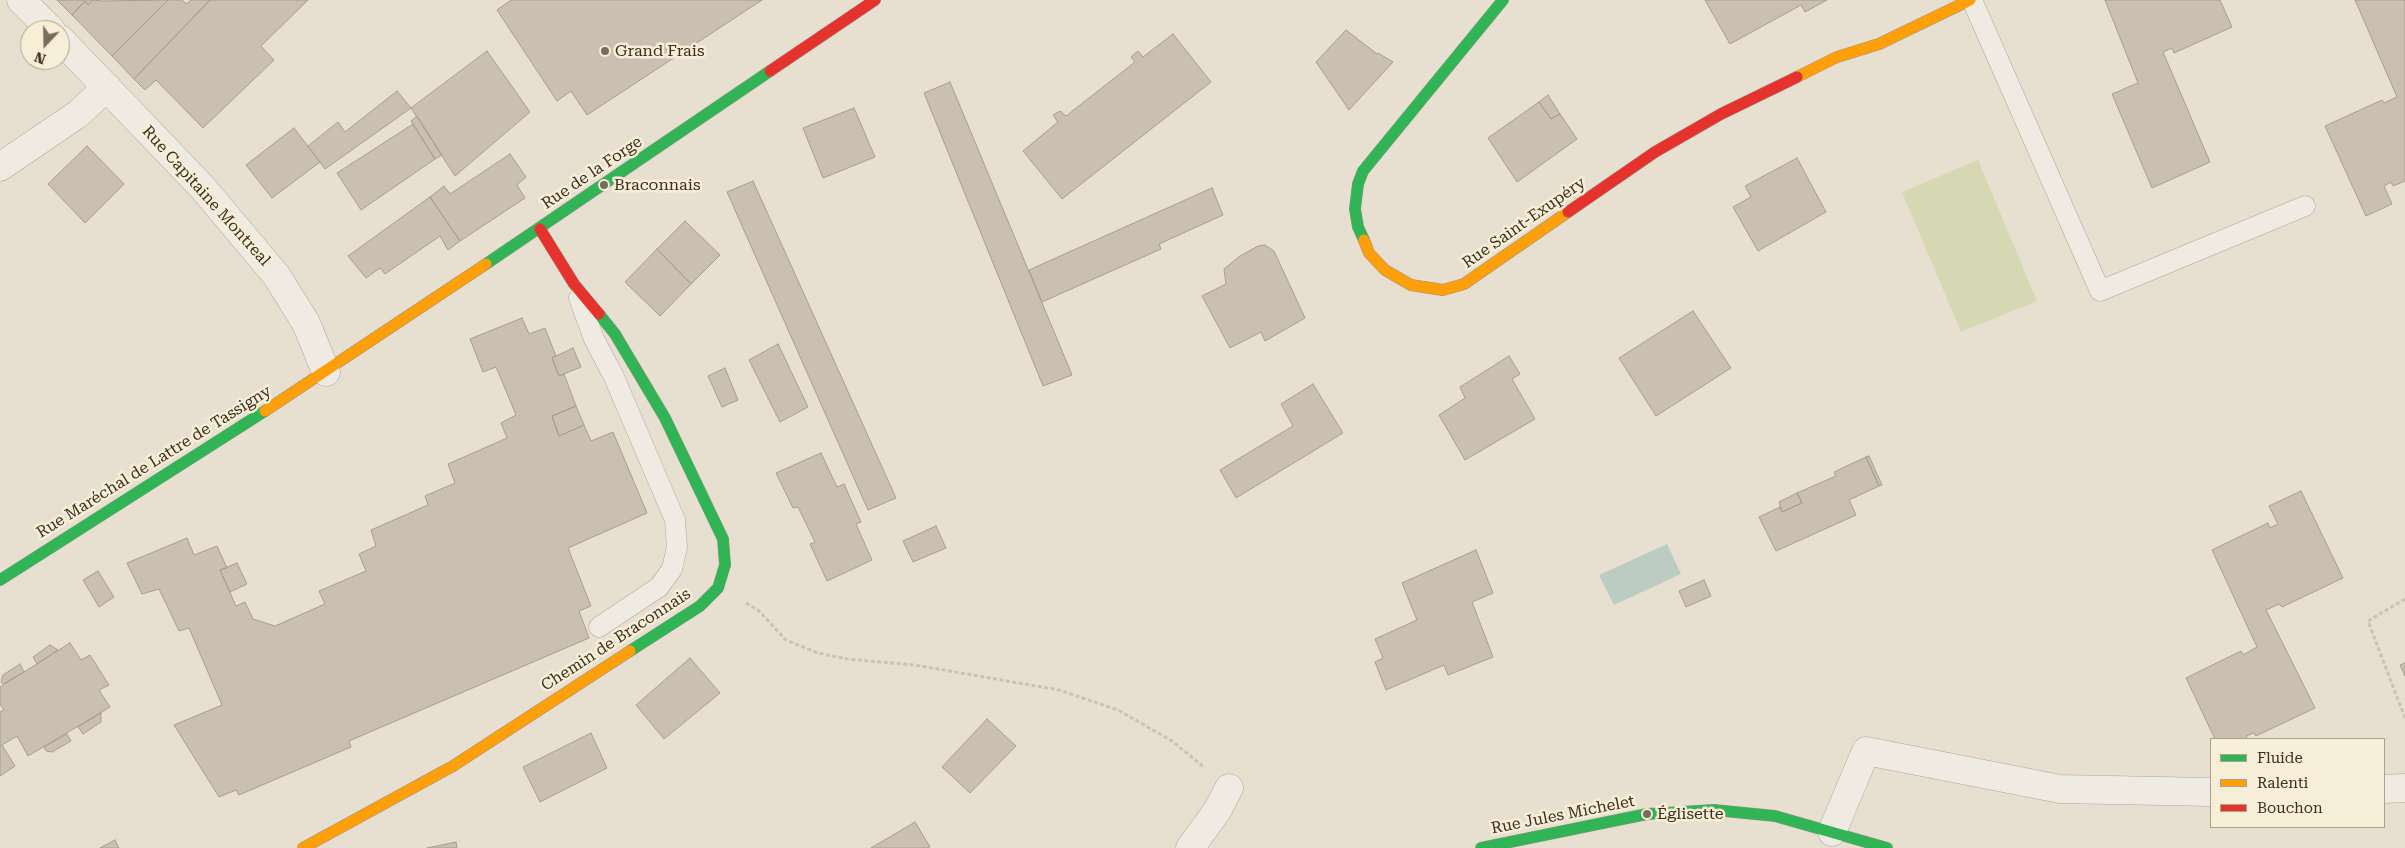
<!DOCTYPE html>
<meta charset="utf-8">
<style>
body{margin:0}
#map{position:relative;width:2405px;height:848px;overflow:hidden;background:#e7e0d1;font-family:"Roboto Serif",serif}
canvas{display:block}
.legend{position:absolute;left:2210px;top:738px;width:175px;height:90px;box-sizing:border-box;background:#f7eed8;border:1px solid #ada18e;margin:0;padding:6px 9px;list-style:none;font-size:15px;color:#3d2e20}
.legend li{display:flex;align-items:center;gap:10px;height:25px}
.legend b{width:25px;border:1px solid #ada18e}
.north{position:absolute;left:20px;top:20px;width:50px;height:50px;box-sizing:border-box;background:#f7eed8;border:1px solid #ada18e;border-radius:50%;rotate:201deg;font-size:14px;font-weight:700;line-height:20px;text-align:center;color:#3d2e20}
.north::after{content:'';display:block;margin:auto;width:18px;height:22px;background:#786c5e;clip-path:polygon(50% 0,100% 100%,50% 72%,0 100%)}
</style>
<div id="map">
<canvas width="2405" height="848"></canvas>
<ul class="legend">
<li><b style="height:6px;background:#30b455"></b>Fluide</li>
<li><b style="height:6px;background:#ff9f0a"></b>Ralenti</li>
<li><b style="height:6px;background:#e5322d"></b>Bouchon</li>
</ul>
<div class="north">N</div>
</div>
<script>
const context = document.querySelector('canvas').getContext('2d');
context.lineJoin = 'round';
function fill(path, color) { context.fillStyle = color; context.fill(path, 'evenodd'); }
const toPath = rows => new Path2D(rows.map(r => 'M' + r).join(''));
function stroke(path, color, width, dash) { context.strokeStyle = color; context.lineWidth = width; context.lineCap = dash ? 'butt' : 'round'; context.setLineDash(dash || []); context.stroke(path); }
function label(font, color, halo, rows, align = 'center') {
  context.font = font + ' "Roboto Serif",serif'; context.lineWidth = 5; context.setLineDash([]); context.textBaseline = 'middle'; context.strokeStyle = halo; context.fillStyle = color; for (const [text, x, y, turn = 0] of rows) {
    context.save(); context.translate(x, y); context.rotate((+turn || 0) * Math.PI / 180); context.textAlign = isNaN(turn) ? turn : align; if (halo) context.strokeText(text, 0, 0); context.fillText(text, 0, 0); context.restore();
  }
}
fill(toPath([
 [1978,160,2037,301,1961,332,1902,192]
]), '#d6d7b3');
fill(toPath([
 [1667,544,1681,574,1614,605,1599,575]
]), '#bcccc2');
const building = toPath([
 [57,0,93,0,88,5,85,1,72,15,57,0],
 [93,0,102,1,168,0,112,56,72,15,85,1,88,5,93,0],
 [168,0,182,0,186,4,191,0,210,0,134,79,112,56,168,0],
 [210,0,308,0,261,46,274,60,203,128,156,80,145,90,134,79,210,0],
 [762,0,587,115,571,91,557,101,497,10,511,0,762,0],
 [1705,0,1827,0,1805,12,1801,5,1730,44,1705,0],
 [2105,0,2220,0,2232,27,2174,53,2172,48,2163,52,2210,162,2152,188,2112,94,2138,83,2105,0],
 [2355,0,2405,0,2405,181,2393,186,2391,182,2384,186,2392,204,2366,216,2325,126,2382,100,2384,103,2397,97,2355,0],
 [1346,30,1377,54,1378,53,1393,62,1349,110,1316,62,1346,30],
 [1173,34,1211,82,1062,199,1023,151,1058,122,1053,115,1060,111,1066,116,1135,62,1131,57,1138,51,1143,57,1173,34],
 [487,51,530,112,455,176,411,108,487,51],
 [950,82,1072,375,1043,386,924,93,950,82],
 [397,91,411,108,325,169,308,146,338,122,345,132,397,91],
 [1548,95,1560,114,1551,119,1539,102,1548,95],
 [1539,102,1551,119,1560,114,1577,139,1517,182,1488,138,1539,102],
 [854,108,875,157,823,178,803,128,854,108],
 [417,116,442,155,435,159,411,121,417,116],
 [413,124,435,159,361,210,337,173,413,124],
 [294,128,320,162,272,198,246,165,294,128],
 [87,146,124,184,85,223,48,184,87,146],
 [510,154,526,177,517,185,525,198,460,241,430,197,444,186,450,194,510,154],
 [1797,158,1826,212,1758,251,1733,207,1751,197,1745,186,1797,158],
 [753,181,896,498,868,510,727,192,753,181],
 [1212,188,1223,215,1159,244,1161,249,1042,302,1029,270,1212,188],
 [430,197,460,241,448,250,440,236,385,274,380,268,366,278,348,256,430,197],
 [685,221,720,255,691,284,657,249,685,221],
 [1265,245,1274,251,1305,318,1265,341,1261,332,1230,348,1202,296,1226,284,1224,269,1240,256,1258,246,1265,245],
 [657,249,691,284,660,316,625,282,657,249],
 [1693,311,1731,368,1656,416,1619,358,1693,311],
 [522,318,529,334,545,328,556,356,552,358,559,376,564,374,576,406,552,416,559,436,584,425,591,441,613,432,647,513,568,548,591,606,579,611,589,638,349,741,351,747,239,795,236,790,219,797,174,725,222,705,189,628,179,631,159,589,142,594,127,563,187,538,194,555,217,546,227,568,220,570,236,606,245,602,253,619,275,626,325,604,319,591,366,571,359,554,376,546,371,530,428,505,425,496,455,483,448,464,507,438,501,423,516,415,496,367,483,372,470,339,522,318],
 [778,344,808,407,780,422,749,360,778,344],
 [573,348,581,367,559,376,552,358,573,348],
 [1509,356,1520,374,1512,379,1535,419,1465,460,1439,415,1465,398,1460,387,1509,356],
 [725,368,738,400,722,407,708,376,725,368],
 [1313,384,1343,433,1236,498,1220,470,1293,426,1281,404,1313,384],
 [576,406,584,425,559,436,552,416,576,406],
 [821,453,837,487,844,484,861,522,856,524,872,560,827,581,810,544,815,542,798,507,793,508,776,473,821,453],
 [1869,456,1882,485,1879,486,1866,457,1869,456],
 [1866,457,1879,486,1849,500,1856,515,1776,551,1759,517,1780,507,1782,512,1802,503,1797,493,1836,476,1834,472,1866,457],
 [2301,491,2343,578,2282,607,2279,604,2266,610,2315,708,2256,736,2254,733,2246,736,2248,739,2215,739,2186,678,2241,651,2243,655,2257,647,2212,550,2268,523,2270,528,2278,524,2269,506,2301,491],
 [1797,493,1802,503,1782,512,1779,502,1797,493],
 [936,526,946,548,913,562,903,541,936,526],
 [1476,550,1493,593,1472,602,1493,657,1448,675,1444,665,1386,690,1375,662,1383,658,1375,639,1417,620,1402,583,1476,550],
 [237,563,247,584,230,592,220,570,237,563],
 [98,571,114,597,99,607,83,580,98,571],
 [1704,580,1711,596,1686,607,1679,591,1704,580],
 [70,643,81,660,90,655,109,685,99,690,110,707,28,756,17,736,2,745,15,766,0,776,0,712,4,710,0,704,0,687,70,643],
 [50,645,58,650,37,664,33,657,50,645],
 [690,658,720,693,664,739,636,705,690,658],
 [2405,663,2405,676,2400,665,2405,663],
 [20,664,24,672,3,684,1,682,3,675,20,664],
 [101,713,101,722,83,734,78,727,101,713],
 [987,719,1016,746,970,793,942,767,987,719],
 [591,733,607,768,540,802,523,767,591,733],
 [67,734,71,741,52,752,46,751,44,747,67,734],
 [915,822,930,847,928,848,871,848,915,822],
 [115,840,119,848,100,848,115,840],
 [456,842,457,848,427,848,456,842]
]);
fill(building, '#cbbfb2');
stroke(building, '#a89c90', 1);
const lane = toPath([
 [1972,0,2100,291,2305,206],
 [579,298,594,339,614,377,675,520,677,547,672,569,659,587,599,627]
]);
const street = toPath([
 [21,0,51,30],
 [60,39,202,187,276,275,306,323,326,372],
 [0,167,78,114,107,87],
 [2384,789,2405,788],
 [1832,832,1866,751,2060,789,2211,792],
 [1190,848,1217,811,1229,788]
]);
const fast = toPath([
 [1364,240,1358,227,1355,209,1358,184,1363,171,1503,0],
 [486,264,770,71],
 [599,314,615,334,665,418,723,539,725,565,718,588,700,606,630,651],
 [0,580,265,411],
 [1481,848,1647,814,1714,810,1775,816,1887,848]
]);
const slow = toPath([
 [1797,77,1837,57,1879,44,1970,0],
 [1364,240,1369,253,1385,270,1411,285,1443,290,1464,284,1568,212],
 [265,411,486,264],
 [303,848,453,766,630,651]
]);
const jam = toPath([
 [770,71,875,0],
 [1568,212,1655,152,1721,114,1797,77],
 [540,229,574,284,599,314]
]);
stroke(lane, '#ada599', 21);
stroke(street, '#ada599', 29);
stroke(fast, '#9c958a', 12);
stroke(slow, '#9c958a', 12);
stroke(jam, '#9c958a', 12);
stroke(toPath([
 [2405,599,2368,621,2405,718],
 [746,603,758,610,786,640,818,653,847,659,915,665,1059,690,1118,710,1172,741,1205,768]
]), '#c8c2b9', 3, [4, 2.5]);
stroke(lane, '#efebe3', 20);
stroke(street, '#efebe3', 28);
stroke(fast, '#30b455', 11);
stroke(slow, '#ff9f0a', 11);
stroke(jam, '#e5322d', 11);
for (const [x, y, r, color] of [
 [605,51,5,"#786c5e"],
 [604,185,5,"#786c5e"],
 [1647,814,5,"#786c5e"]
]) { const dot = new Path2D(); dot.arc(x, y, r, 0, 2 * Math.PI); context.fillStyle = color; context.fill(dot); stroke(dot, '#f7eed8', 2); }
label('16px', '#3d2e20', '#f7eed8', [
 ["Grand Frais",615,51],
 ["Braconnais",614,185],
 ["Églisette",1657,814]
], 'left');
label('16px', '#3d2e20', '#f7eed8', [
 ["Rue de la Forge",592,173,-34],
 ["Rue Capitaine Montreal",206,196,48],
 ["Rue Saint-Exupéry",1524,223,-35],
 ["Rue Maréchal de Lattre de Tassigny",154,462,-32],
 ["Chemin de Braconnais",616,640,-33],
 ["Rue Jules Michelet",1563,815,-11]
]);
</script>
